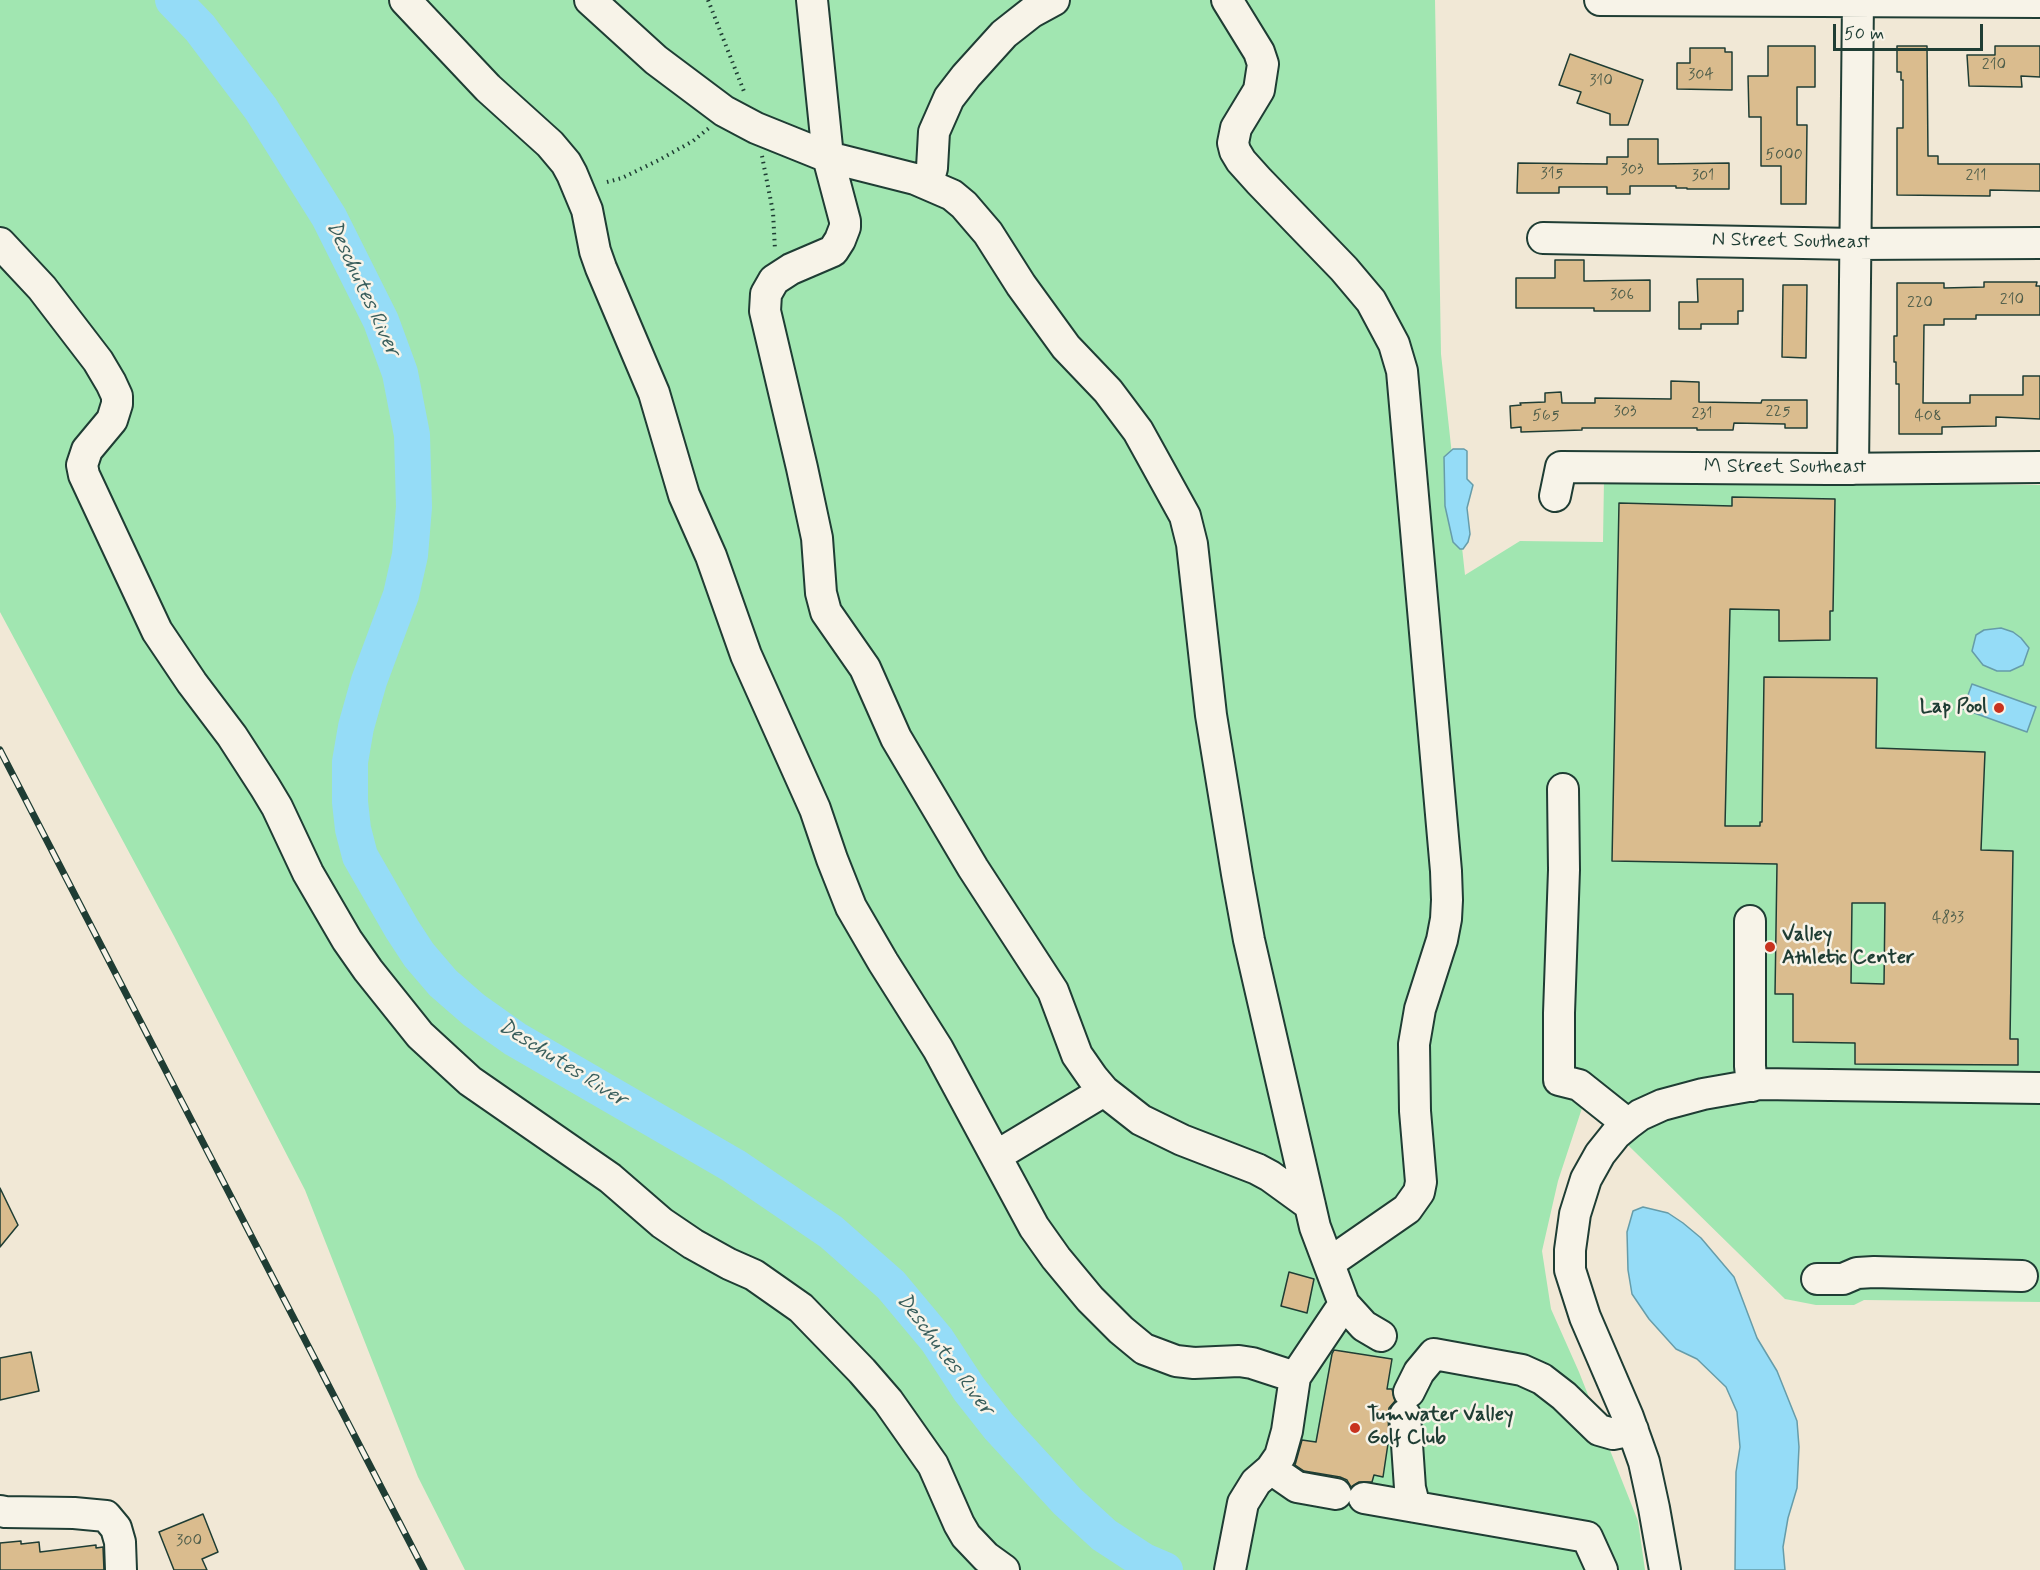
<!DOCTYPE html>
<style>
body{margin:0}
#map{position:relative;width:2040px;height:1570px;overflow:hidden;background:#f1e8d6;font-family:Mynerve,sans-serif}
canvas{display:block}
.scale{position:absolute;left:1833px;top:24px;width:150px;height:27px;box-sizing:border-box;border:3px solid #1f3d34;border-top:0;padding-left:8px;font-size:18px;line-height:21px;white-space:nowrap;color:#1f3d34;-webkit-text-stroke:4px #f7f3e8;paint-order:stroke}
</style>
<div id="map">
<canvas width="2040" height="1570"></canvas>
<div class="scale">50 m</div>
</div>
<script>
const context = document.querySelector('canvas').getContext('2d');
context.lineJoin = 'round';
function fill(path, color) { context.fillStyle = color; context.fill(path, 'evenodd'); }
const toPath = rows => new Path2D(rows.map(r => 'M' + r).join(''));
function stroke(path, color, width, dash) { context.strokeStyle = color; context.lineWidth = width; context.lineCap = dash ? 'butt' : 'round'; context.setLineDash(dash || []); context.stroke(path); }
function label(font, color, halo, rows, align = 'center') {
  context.font = font + ' Mynerve,sans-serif'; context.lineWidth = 5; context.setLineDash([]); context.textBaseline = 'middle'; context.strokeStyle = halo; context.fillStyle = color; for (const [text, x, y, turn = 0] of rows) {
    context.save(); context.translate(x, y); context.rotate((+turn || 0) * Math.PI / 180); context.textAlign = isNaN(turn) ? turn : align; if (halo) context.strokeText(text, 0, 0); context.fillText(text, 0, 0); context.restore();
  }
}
fill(toPath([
 [0,0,1435,0,1441,354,1465,575,1520,541,1603,542,1604,479,2040,485,2040,1302,1864,1300,1854,1305,1816,1305,1785,1299,1584,1102,1558,1181,1542,1251,1551,1309,1579,1372,1638,1521,1645,1570,465,1570,418,1477,305,1190,174,936,0,612]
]), '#a1e6b1');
const water = toPath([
 [1453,449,1464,449,1467,451,1467,479,1473,485,1467,508,1470,534,1468,542,1463,549,1460,549,1453,542,1445,506,1444,457,1453,449],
 [2001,628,2013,632,2021,638,2029,648,2023,665,2010,671,1997,671,1983,665,1972,651,1976,635,1984,630,2001,628],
 [1972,684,2036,707,2027,732,1963,709,1972,684],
 [1643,1207,1668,1213,1683,1223,1701,1238,1734,1277,1757,1338,1777,1371,1797,1421,1799,1447,1797,1488,1788,1518,1783,1547,1785,1570,1735,1570,1736,1472,1740,1447,1737,1412,1726,1387,1697,1359,1676,1349,1649,1319,1632,1294,1628,1270,1627,1232,1633,1211,1643,1207]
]);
fill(water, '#95dcf7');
stroke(water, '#669ca9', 1.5);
stroke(toPath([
 [173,0,200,28,261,109,329,217,381,321,400,373,412,435,414,507,410,555,401,595,369,681,356,727,350,762,350,802,353,829,360,856,402,929,419,955,443,983,474,1010,515,1039,734,1166,831,1232,891,1285,937,1340,969,1389,999,1427,1067,1501,1104,1535,1144,1561,1165,1570]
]), '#95dcf7', 36);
const building = toPath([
 [1768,46,1815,46,1815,87,1797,87,1797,125,1807,125,1806,204,1781,204,1781,166,1761,166,1761,117,1749,117,1748,76,1768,76,1768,46],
 [1897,46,1927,46,1928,156,1938,156,1938,164,2040,164,2040,191,1990,190,1990,196,1897,195,1897,128,1903,128,1903,80,1901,80,1901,72,1897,72,1897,46],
 [1995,46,2040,46,2040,77,2021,76,2022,87,1969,86,1967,55,1995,55,1995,46],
 [1690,48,1725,48,1725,52,1732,52,1732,90,1677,89,1677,63,1690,63,1690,48],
 [1570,54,1643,80,1628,125,1610,125,1610,114,1577,103,1581,92,1559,85,1570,54],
 [1628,139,1658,139,1658,164,1729,163,1729,189,1687,189,1687,188,1676,188,1676,186,1630,186,1630,194,1607,194,1607,187,1559,187,1559,193,1517,193,1518,163,1607,164,1607,157,1628,157,1628,139],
 [1555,260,1584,260,1584,281,1650,280,1650,311,1594,311,1594,308,1516,308,1516,278,1555,278,1555,260],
 [1697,279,1743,279,1743,311,1738,311,1738,324,1701,324,1701,329,1679,329,1679,302,1698,302,1697,279],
 [1984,282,2037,282,2036,286,2040,286,2040,315,1976,315,1976,319,1944,319,1944,325,1924,325,1923,403,1970,403,1970,395,2023,395,2023,376,2040,376,2040,419,1996,417,1996,426,1942,427,1942,434,1899,434,1899,384,1896,384,1896,362,1894,362,1894,336,1897,336,1897,283,1944,283,1944,288,1984,287,1984,282],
 [1783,285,1807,285,1806,358,1782,357,1783,285],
 [1671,381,1699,382,1699,402,1761,403,1762,400,1807,400,1807,428,1785,428,1785,424,1734,423,1733,430,1697,430,1697,428,1582,428,1582,430,1521,432,1521,427,1511,428,1510,406,1521,405,1520,403,1545,402,1545,393,1561,392,1562,403,1595,403,1595,398,1671,399,1671,381],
 [1732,497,1835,499,1833,611,1830,611,1830,640,1779,641,1779,610,1730,609,1725,826,1760,826,1760,822,1762,822,1764,677,1877,678,1876,748,1985,752,1981,850,2013,851,2010,1039,2018,1039,2018,1065,1855,1064,1855,1043,1793,1042,1793,994,1775,994,1777,864,1612,861,1619,503,1732,506,1732,497],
 [1852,903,1885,903,1884,984,1851,983,1852,903],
 [0,1188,18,1225,0,1247,0,1188],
 [1289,1272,1314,1279,1307,1313,1281,1306,1289,1272],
 [1334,1350,1392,1359,1387,1389,1392,1389,1395,1401,1389,1408,1388,1416,1389,1437,1383,1477,1374,1475,1372,1482,1359,1482,1351,1487,1347,1480,1340,1477,1304,1471,1295,1465,1302,1440,1316,1442,1332,1354,1334,1350],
 [31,1352,39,1391,0,1400,0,1358,31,1352],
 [203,1514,218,1552,202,1559,207,1570,174,1570,159,1532,203,1514],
 [21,1541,21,1544,39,1542,40,1552,96,1545,96,1548,103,1547,104,1570,0,1570,0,1543,21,1541]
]);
fill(building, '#dabc8e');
stroke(building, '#1f3d34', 1.5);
const minor = toPath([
 [405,0,488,88,550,144,566,163,572,174,587,210,595,251,601,268,654,393,684,495,711,556,746,655,815,809,832,859,851,907,883,962,938,1049,1034,1227,1056,1258,1090,1299,1121,1330,1144,1349,1176,1361,1194,1363,1239,1361,1252,1363,1295,1377,1344,1304],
 [590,0,656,60,724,111,756,128,828,157,915,179,952,195,964,205,988,233,1021,285,1066,347,1108,391,1138,431,1185,516,1192,544,1211,715,1237,874,1249,940,1315,1227,1344,1304,1364,1326,1381,1336],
 [812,0,828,157,845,221,845,227,840,240,833,251,791,269,774,280,766,294,765,311,802,468,817,538,821,593,826,612,865,668,896,738,973,868,1053,991,1077,1055,1093,1078,1104,1091,1141,1120,1182,1140,1257,1169,1270,1176,1310,1205],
 [1227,0,1259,52,1263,64,1259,90,1236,128,1233,143,1235,151,1241,161,1259,181,1344,269,1371,301,1394,344,1402,371,1446,871,1447,900,1446,919,1442,940,1420,1009,1414,1044,1415,1111,1421,1182,1419,1192,1407,1209,1329,1263],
 [1600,0,2040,2],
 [928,183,932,168,934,132,949,98,966,76,1004,34,1032,12,1054,0],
 [1543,238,1855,244,2040,243],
 [0,243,42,288,98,361,111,383,117,396,117,404,112,420,87,450,82,465,84,475,157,631,192,683,232,736,265,787,277,807,308,873,347,940,368,970,420,1035,470,1081,610,1178,662,1223,693,1244,729,1264,754,1275,801,1308,862,1371,888,1401,933,1465,959,1524,966,1536,986,1557,1004,1570],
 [1853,469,1858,0],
 [1555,496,1561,467,1828,469,2040,467],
 [1563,789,1564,870,1559,1013,1559,1080,1579,1085,1628,1124],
 [1750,921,1750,1066,1752,1086],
 [996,1156,1104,1091],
 [1817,1279,1843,1279,1857,1273,1874,1272,2022,1276],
 [1409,1392,1419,1372,1434,1354,1522,1370,1542,1379,1564,1396,1599,1430,1613,1434,1633,1430],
 [1405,1415,1410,1488,1415,1507],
 [1271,1469,1297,1487,1336,1494],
 [1364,1498,1587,1537,1602,1570],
 [0,1511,5,1512,74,1513,106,1516,116,1528,120,1542,121,1570],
 [1230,1570,1243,1503,1256,1482,1271,1469,1280,1456,1287,1431,1295,1377],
 [1665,1570,1654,1508,1644,1462,1628,1417,1585,1317,1570,1270,1570,1250,1575,1214,1586,1179,1600,1154,1616,1134,1628,1124,1640,1115,1662,1105,1703,1094,1760,1084,2040,1088]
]);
stroke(minor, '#1f3d34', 34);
stroke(toPath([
 [708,0,745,94],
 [762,156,773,212,775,250],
 [607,182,622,178,659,160,693,141,709,128]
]), '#1f3d34', 4, [1.5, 4.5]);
stroke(minor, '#f7f3e8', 30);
const rail = toPath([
 [0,750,424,1570]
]);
stroke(rail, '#1f3d34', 7);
stroke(rail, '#f7f3e8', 4.5, [14]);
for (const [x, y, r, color] of [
 [1999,708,6,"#c8321e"],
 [1770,947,6,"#c8321e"],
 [1355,1428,6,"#c8321e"]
]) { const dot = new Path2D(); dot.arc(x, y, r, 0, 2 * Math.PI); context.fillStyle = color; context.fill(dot); stroke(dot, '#f7f3e8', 2); }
label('16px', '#4e5d4a', null, [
 ["210",1994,66],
 ["304",1701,76],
 ["310",1601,82],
 ["5000",1784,156],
 ["303",1632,171],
 ["315",1552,175],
 ["301",1703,177],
 ["211",1976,177],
 ["306",1622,296],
 ["210",2012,301],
 ["220",1920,304],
 ["303",1625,413],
 ["225",1778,413],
 ["231",1702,415],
 ["565",1546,417],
 ["408",1928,417],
 ["4833",1948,919],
 ["300",189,1542]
]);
label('20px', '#1f3d34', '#f7f3e8', [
 ["N Street Southeast",1791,242,1],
 ["M Street Southeast",1785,468]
]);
label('bold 20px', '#1f3d34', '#f7f3e8', [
 ["Lap Pool",1987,708,"right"],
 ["Valley",1782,936],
 ["Athletic Center",1782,959],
 ["Tumwater Valley",1367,1416],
 ["Golf Club",1367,1439]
], 'left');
label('italic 21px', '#375d5b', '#f7f3e8', [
 ["Deschutes River",362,289,65],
 ["Deschutes River",562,1064,32],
 ["Deschutes River",944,1355,53]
]);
</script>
